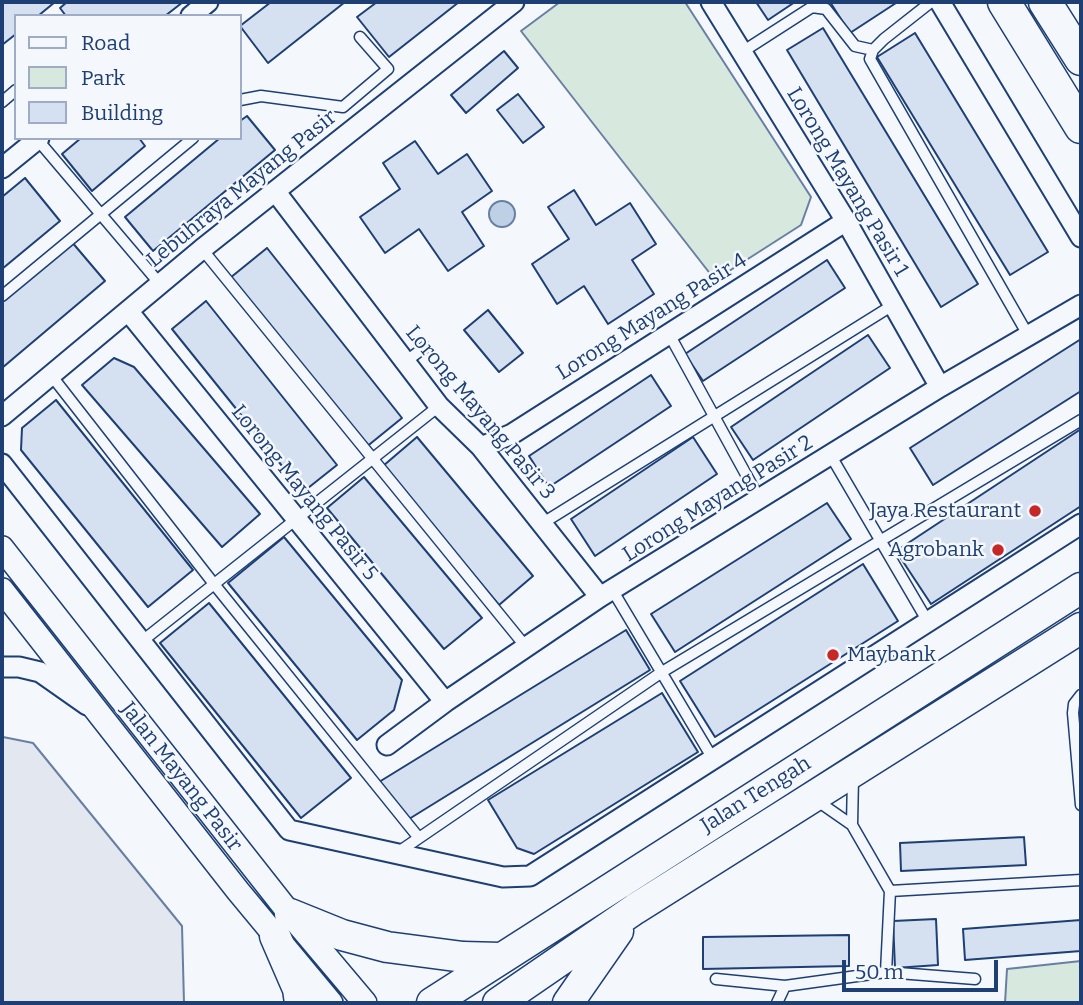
<!DOCTYPE html>
<style>
body{margin:0}
#map{position:relative;width:1083px;height:1005px;overflow:hidden;background:#f4f7fb;font-family:Bitter,serif}
canvas{display:block}
.frame{position:absolute;inset:0;border:4px solid #1d3f73;pointer-events:none}
.legend{position:absolute;left:14px;top:14px;width:228px;height:126px;box-sizing:border-box;background:#f4f7fb;border:2px solid #9eadc5;margin:0;padding:9px 12px;list-style:none;font-size:21px;color:#1d3f73}
.legend li{display:flex;align-items:center;gap:14px;height:35px}
.legend b{width:35px;border:2px solid #9eadc5}
.scale{position:absolute;left:842px;top:960px;width:156px;height:32px;box-sizing:border-box;border:4px solid #1d3f73;border-top:0;padding-left:9px;font-size:21px;line-height:24px;white-space:nowrap;color:#1d3f73;-webkit-text-stroke:5px #f4f7fb;paint-order:stroke}
</style>
<div id="map">
<canvas width="1083" height="1005"></canvas>
<div class="frame"></div>
<ul class="legend">
<li><b style="height:9px;background:#f4f7fb"></b>Road</li>
<li><b style="height:19px;background:#d7e8df"></b>Park</li>
<li><b style="height:19px;background:#d5e0f0"></b>Building</li>
</ul>
<div class="scale">50 m</div>
</div>
<script>
const context = document.querySelector('canvas').getContext('2d');
context.lineJoin = 'round';
function fill(path, color) { context.fillStyle = color; context.fill(path, 'evenodd'); }
const toPath = rows => new Path2D(rows.map(r => 'M' + r).join(''));
function stroke(path, color, width, dash) { context.strokeStyle = color; context.lineWidth = width; context.lineCap = dash ? 'butt' : 'round'; context.setLineDash(dash || []); context.stroke(path); }
function label(font, color, halo, rows, align = 'center') {
  context.font = font + ' Bitter,serif'; context.lineWidth = 5; context.setLineDash([]); context.textBaseline = 'middle'; context.strokeStyle = halo; context.fillStyle = color; for (const [text, x, y, turn = 0] of rows) {
    context.save(); context.translate(x, y); context.rotate((+turn || 0) * Math.PI / 180); context.textAlign = isNaN(turn) ? turn : align; if (halo) context.strokeText(text, 0, 0); context.fillText(text, 0, 0); context.restore();
  }
}
const green = toPath([
 [560,2,685,2,811,197,801,225,715,280,521,31,560,2],
 [1081,961,1081,1003,1005,1003,1007,969,1081,961]
]);
fill(green, '#d7e8df');
stroke(green, '#687fa3', 2);
const parking = toPath([
 [3,737,33,743,182,926,184,1003,2,1003,3,737]
]);
fill(parking, '#e3e8f0');
stroke(parking, '#687fa3', 2);
const water = toPath([
 '489 214a13 13 0 1 1 26 0a13 13 0 1 1-26 0Z'
]);
fill(water, '#bed0e5');
stroke(water, '#687fa3', 2);
const building = toPath([
 [2,2,55,2,38,16,16,16,16,34,2,45,2,2],
 [67,2,183,2,165,16,66,16,60,8,67,2],
 [271,2,345,2,268,63,240,26,271,2],
 [377,2,459,2,389,57,357,17,377,2],
 [756,2,795,2,768,20,756,2],
 [830,2,895,2,896,3,850,33,830,2],
 [823,28,978,284,941,307,787,50,823,28],
 [915,33,1048,252,1010,275,877,57,915,33],
 [504,51,518,68,466,113,451,95,504,51],
 [518,94,544,127,523,143,497,110,518,94],
 [247,116,275,150,153,251,125,217,220,138,240,138,240,121,247,116],
 [81,138,139,138,145,146,92,191,62,154,81,138],
 [415,141,438,174,467,154,492,191,462,212,484,246,448,271,419,229,385,253,360,217,400,189,383,163,415,141],
 [25,178,60,221,2,269,2,197,25,178],
 [574,190,596,225,630,203,656,244,632,260,654,294,608,324,584,286,557,304,532,264,569,239,548,207,574,190],
 [71,241,105,281,2,368,2,299,71,241],
 [267,248,402,418,365,448,230,278,267,248],
 [827,260,845,288,703,381,685,354,827,260],
 [206,301,337,465,303,492,172,329,206,301],
 [488,310,523,353,499,372,464,330,488,310],
 [868,335,890,368,753,460,731,427,868,335],
 [1081,339,1081,391,933,485,910,448,1081,339],
 [114,358,134,367,260,514,222,547,82,385,114,358],
 [651,375,671,406,549,487,529,456,651,375],
 [56,400,193,570,148,607,21,450,22,428,56,400],
 [1081,429,1081,506,931,604,896,551,1081,429],
 [417,437,533,576,499,605,383,466,417,437],
 [693,437,717,474,595,556,571,519,693,437],
 [364,477,482,618,444,649,327,508,364,477],
 [827,503,851,539,675,652,651,614,827,503],
 [284,537,402,680,394,710,357,740,228,583,284,537],
 [863,564,898,621,715,737,680,681,863,564],
 [209,603,351,778,301,818,160,643,209,603],
 [626,630,650,670,409,819,379,782,626,630],
 [662,693,698,752,534,854,517,848,488,800,662,693],
 [1024,837,1026,865,901,871,900,843,1024,837],
 [936,919,938,965,895,968,893,921,936,919],
 [1081,920,1081,951,965,960,963,929,1081,920],
 [849,935,849,966,703,969,703,937,849,935]
]);
fill(building, '#d5e0f0');
stroke(building, '#1d3f73', 2);
const service = toPath([
 [931,2,884,39,873,50,870,59,1028,335],
 [742,52,812,7,826,9,855,46,873,50],
 [240,100,261,96,343,107,388,69,360,37],
 [2,102,16,90],
 [37,139,160,284],
 [202,249,526,647],
 [2,296,193,138],
 [669,334,760,500],
 [405,362,425,347],
 [51,375,214,584,419,838],
 [831,456,928,622],
 [543,523,893,305],
 [613,591,713,759],
 [141,642,439,406],
 [1081,695,1074,704,1073,713,1081,805],
 [816,800,852,825,890,891,1081,880],
 [852,825,853,777],
 [397,853,662,672,1081,420],
 [886,972,975,979],
 [716,979,785,986],
 [777,1003,785,986,886,972,890,891]
]);
const minor = toPath([
 [711,2,846,221,940,387],
 [940,2,1081,237],
 [191,16,208,2],
 [2,168,39,138],
 [275,191,439,406,481,447,600,597],
 [128,311,445,702],
 [2,416,202,249,514,2],
 [481,447,512,434,846,221],
 [2,464,289,830,503,877,530,876,1081,524],
 [2,667,19,667,40,672,87,705],
 [387,745,445,702,600,597,940,387,1081,305]
]);
const tertiary = toPath([
 [2,548,290,914,365,1003],
 [2,590,238,891,331,1003]
]);
const primary = toPath([
 [290,914,342,935,387,947,463,957,500,958],
 [275,936,298,989,300,1003],
 [432,1003,1081,588],
 [498,1003,635,909,1081,628],
 [568,1003,618,931]
]);
const trunk = toPath([
 [1004,2,1081,127],
 [1045,2,1081,59]
]);
stroke(service, '#1d3f73', 13);
stroke(minor, '#1d3f73', 23);
stroke(tertiary, '#1d3f73', 26);
stroke(primary, '#1d3f73', 33);
stroke(trunk, '#1d3f73', 35);
stroke(service, '#f4f7fb', 10);
stroke(minor, '#f4f7fb', 19);
stroke(tertiary, '#f4f7fb', 23);
stroke(primary, '#f4f7fb', 30);
stroke(trunk, '#f4f7fb', 32);
for (const [x, y, r, color] of [
 [1035,511,7,"#c62828"],
 [998,550,7,"#c62828"],
 [833,655,7,"#c62828"]
]) { const dot = new Path2D(); dot.arc(x, y, r, 0, 2 * Math.PI); context.fillStyle = color; context.fill(dot); stroke(dot, '#f4f7fb', 2.5); }
label('21px', '#1d3f73', '#f4f7fb', [
 ["Lorong Mayang Pasir 1",847,182,59],
 ["Lebuhraya Mayang Pasir",242,189,-39],
 ["Lorong Mayang Pasir 4",652,317,-32],
 ["Lorong Mayang Pasir 3",480,413,50],
 ["Lorong Mayang Pasir 5",304,493,51],
 ["Lorong Mayang Pasir 2",718,499,-32],
 ["Jalan Mayang Pasir",181,777,52],
 ["Jalan Tengah",756,795,-32]
]);
label('21px', '#1d3f73', '#f4f7fb', [
 ["Jaya Restaurant",1021,511],
 ["Agrobank",984,550],
 ["Maybank",847,655,"left"]
], 'right');
</script>
